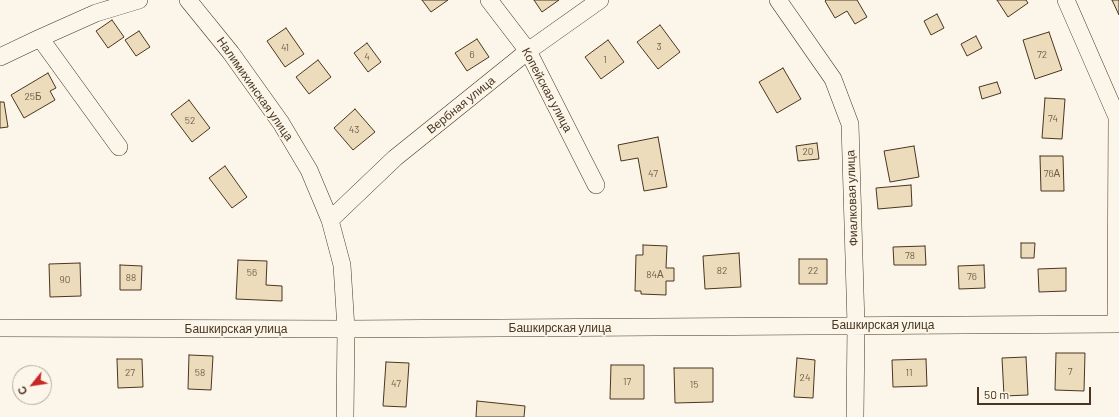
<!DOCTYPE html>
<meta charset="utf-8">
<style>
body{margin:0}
#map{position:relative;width:1119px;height:417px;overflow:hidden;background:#fbf6e9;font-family:Barlow,sans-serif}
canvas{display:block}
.north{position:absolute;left:12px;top:365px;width:40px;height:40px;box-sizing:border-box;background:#fbf6e9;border:1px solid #b4a999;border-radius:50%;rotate:240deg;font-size:11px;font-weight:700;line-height:16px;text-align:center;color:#4a3520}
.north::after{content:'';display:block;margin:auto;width:14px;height:18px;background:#c62828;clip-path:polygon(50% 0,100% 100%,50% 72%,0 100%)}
.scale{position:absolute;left:977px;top:387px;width:114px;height:18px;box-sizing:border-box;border:2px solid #4a3520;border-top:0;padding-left:5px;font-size:12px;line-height:14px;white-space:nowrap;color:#4a3520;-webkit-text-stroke:3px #fbf6e9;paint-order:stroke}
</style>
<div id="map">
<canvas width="1119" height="417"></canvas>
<div class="north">С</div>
<div class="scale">50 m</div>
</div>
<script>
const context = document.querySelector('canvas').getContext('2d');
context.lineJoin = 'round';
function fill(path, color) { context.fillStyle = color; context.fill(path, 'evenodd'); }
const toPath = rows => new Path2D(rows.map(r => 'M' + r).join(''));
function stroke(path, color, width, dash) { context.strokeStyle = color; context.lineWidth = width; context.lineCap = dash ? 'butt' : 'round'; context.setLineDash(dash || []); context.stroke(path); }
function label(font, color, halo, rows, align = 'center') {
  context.font = font + ' Barlow,sans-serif'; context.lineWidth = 3; context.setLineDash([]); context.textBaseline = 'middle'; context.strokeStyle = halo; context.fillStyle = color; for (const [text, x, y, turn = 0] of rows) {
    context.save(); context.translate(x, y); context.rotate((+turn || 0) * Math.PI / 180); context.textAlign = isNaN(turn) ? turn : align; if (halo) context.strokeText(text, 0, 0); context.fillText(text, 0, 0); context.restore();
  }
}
const building = toPath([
 [422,0,448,0,431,12,422,0],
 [534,0,559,0,542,12,534,0],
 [826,0,857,0,867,17,855,24,847,11,835,18,825,1,826,0],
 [997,0,1026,0,1028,3,1008,17,997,0],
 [1112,0,1119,0,1119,15,1112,0],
 [937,14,944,28,931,35,924,21,937,14],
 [112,20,124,37,108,48,96,31,112,20],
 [660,25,680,52,658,69,637,42,660,25],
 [286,28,304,54,285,67,267,41,286,28],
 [139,31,150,47,136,56,125,40,139,31],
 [1049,32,1062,70,1035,79,1023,40,1049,32],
 [976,36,982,48,967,56,961,44,976,36],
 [477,39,489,57,467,71,455,53,477,39],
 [608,40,624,62,601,79,585,57,608,40],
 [367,43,381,62,368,72,354,53,367,43],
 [318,60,331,77,309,94,296,77,318,60],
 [783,68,801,99,777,113,759,82,783,68],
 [48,73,56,88,50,91,55,100,24,118,11,95,48,73],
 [997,82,1001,93,982,99,979,87,997,82],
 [1045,98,1065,99,1062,139,1042,138,1045,98],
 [189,100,210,128,192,142,171,114,189,100],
 [0,102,4,102,8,127,0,128,0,102],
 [355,109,375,132,353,150,334,128,355,109],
 [658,137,667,187,644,191,638,158,621,161,618,145,658,137],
 [817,143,819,159,798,161,796,146,817,143],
 [914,146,919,177,890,182,884,151,914,146],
 [1040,156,1063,156,1064,191,1041,191,1040,156],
 [225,166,247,197,232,208,209,178,225,166],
 [911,185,912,206,878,209,876,188,911,185],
 [1021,243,1035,243,1034,258,1021,258,1021,243],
 [643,245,667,246,666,268,674,268,674,281,666,281,666,295,641,294,641,291,635,291,636,255,643,255,643,245],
 [925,246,926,265,894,265,893,247,925,246],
 [739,253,741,287,705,289,703,256,739,253],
 [799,259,827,259,827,284,799,284,799,259],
 [238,260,267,261,266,285,282,286,282,301,236,299,238,260],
 [80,263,81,296,50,297,49,264,80,263],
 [120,265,142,266,141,290,120,290,120,265],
 [984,265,985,288,959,289,958,266,984,265],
 [1066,268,1066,291,1039,292,1038,269,1066,268],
 [1056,353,1085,353,1084,391,1055,390,1056,353],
 [189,355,213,356,211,390,188,389,189,355],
 [1026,357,1028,395,1004,396,1002,358,1026,357],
 [797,358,815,360,813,398,794,397,797,358],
 [117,359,142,359,143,387,118,388,117,359],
 [926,359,927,386,893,387,892,360,926,359],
 [386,362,409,363,406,407,383,406,386,362],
 [611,365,644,365,644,399,610,399,611,365],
 [674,368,713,368,713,402,675,403,674,368],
 [477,401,525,406,524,417,476,417,477,401]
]);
fill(building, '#ecdcbc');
stroke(building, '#4a3520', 1);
const minor = toPath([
 [188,0,231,53,281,123,309,170,330,220,342,265,346,329,345,417],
 [489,0,528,51,596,185],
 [778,0,833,79,850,124,856,325,855,417],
 [1066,0,1117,117,1116,323],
 [40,38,119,147],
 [0,57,40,38,96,13,139,0],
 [330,220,395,158,528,51,600,0],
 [0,328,346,329,1119,324]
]);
stroke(minor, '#4a3520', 18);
stroke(minor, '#fbf6e9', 17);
label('10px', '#725f47', null, [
 ["3",659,47],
 ["41",285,48],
 ["6",472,55],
 ["72",1042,55],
 ["4",367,57],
 ["1",605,60],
 ["25Б",33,97],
 ["74",1053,119],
 ["52",190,121],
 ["43",354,130],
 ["20",808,152],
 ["47",653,174],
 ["76А",1052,174],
 ["78",910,256],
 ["82",722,271],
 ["22",813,271],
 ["56",252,273],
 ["84А",655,275],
 ["76",972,277],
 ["88",131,278],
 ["90",65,280],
 ["7",1070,372],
 ["27",130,373],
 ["58",200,373],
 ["11",909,373],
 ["24",805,378],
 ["17",627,382],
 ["47",396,384],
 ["15",694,385]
]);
label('12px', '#4a3520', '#fbf6e9', [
 ["Налимихинская улица",255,89,55],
 ["Копейская улица",547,90,62],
 ["Вербная улица",461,105,-39],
 ["Фиалковая улица",852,198,-92],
 ["Башкирская улица",883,325],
 ["Башкирская улица",560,328],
 ["Башкирская улица",236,329]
]);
</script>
